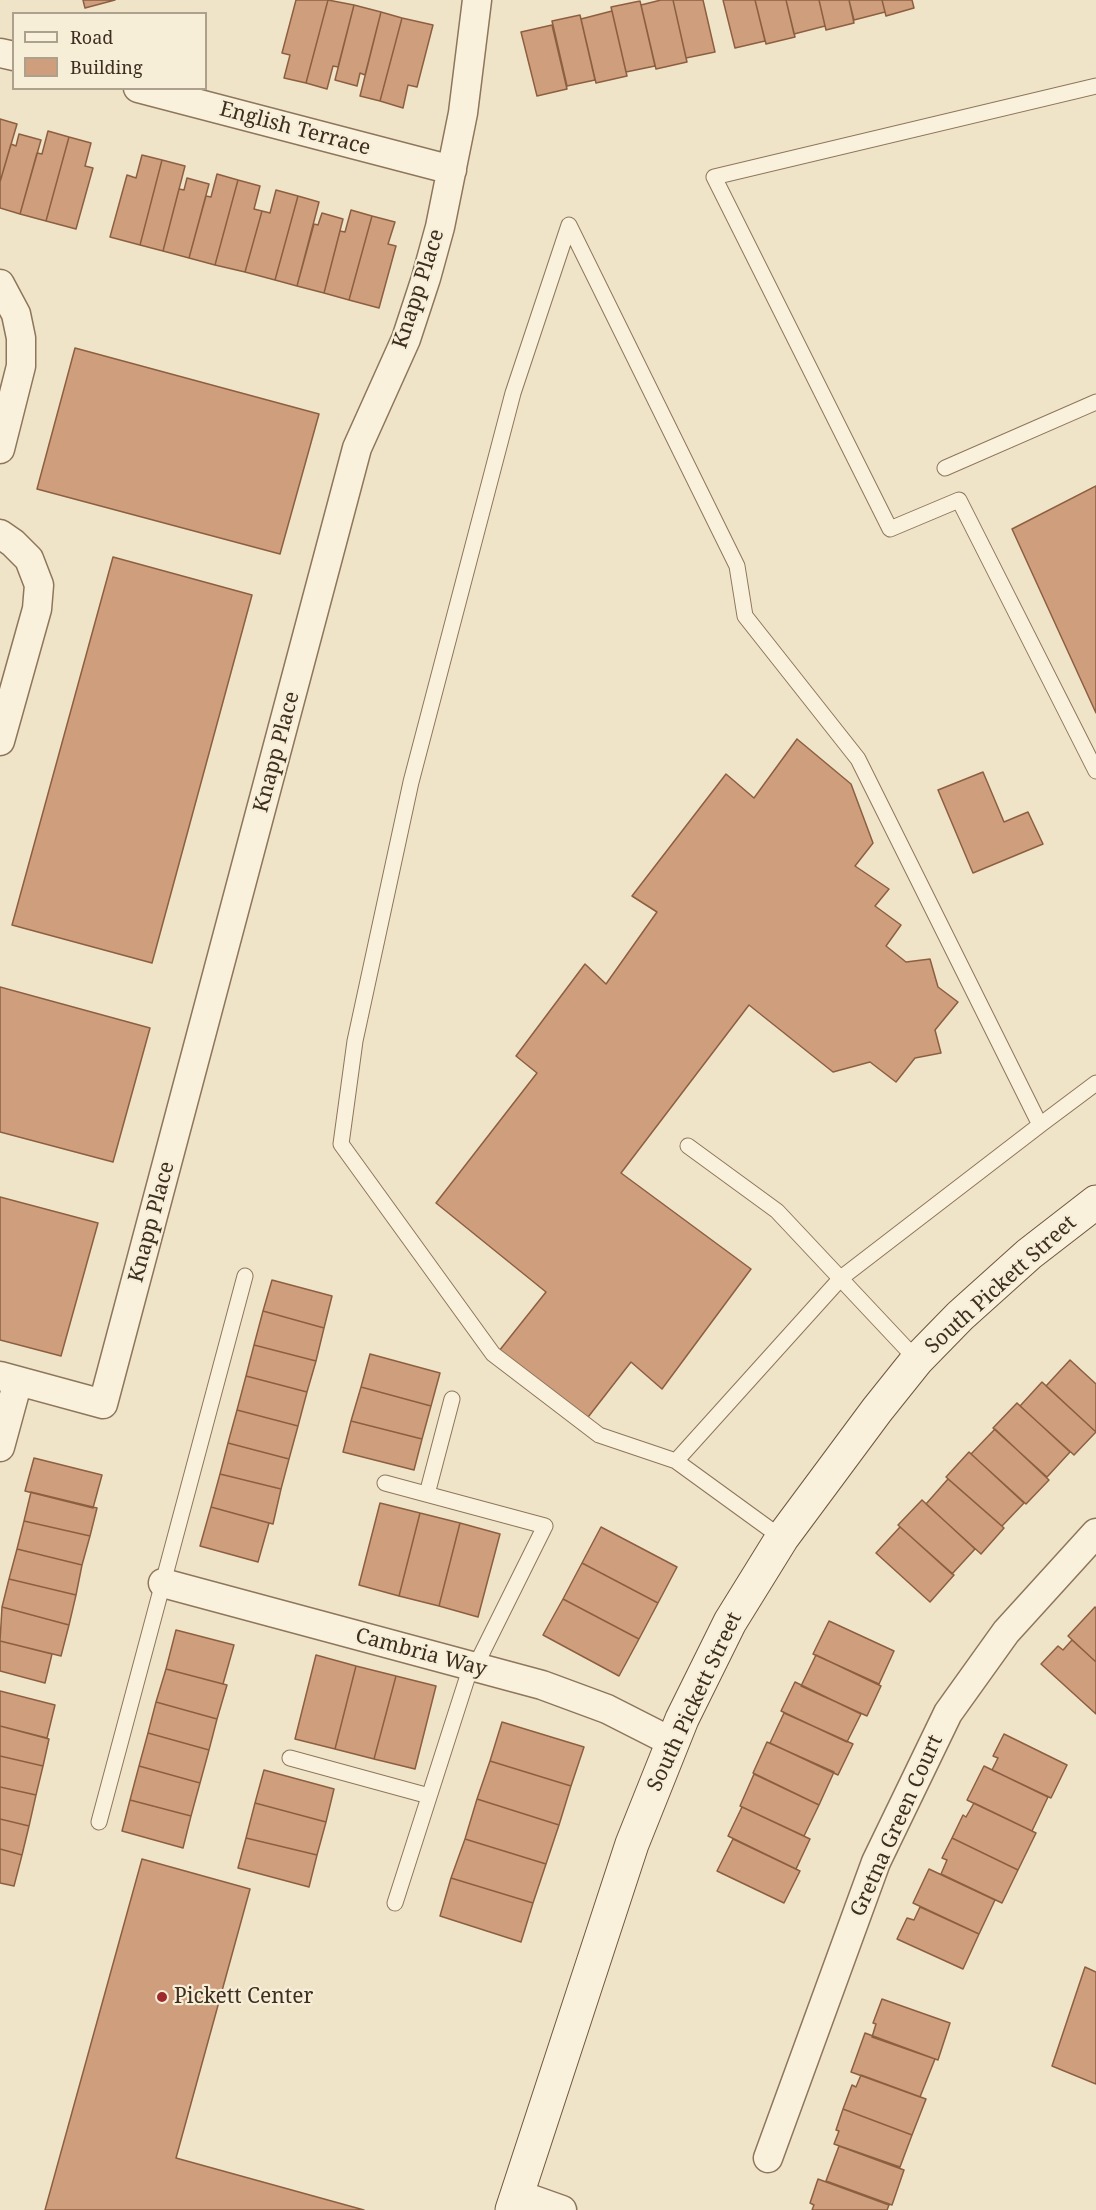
<!DOCTYPE html>
<style>
body{margin:0}
#map{position:relative;width:1096px;height:2210px;overflow:hidden;background:#f0e4c8;font-family:"Noto Serif",serif}
canvas{display:block}
.legend{position:absolute;left:12px;top:12px;width:195px;height:78px;box-sizing:border-box;background:#f7eed8;border:2px solid #ada18e;margin:0;padding:8px 10px;list-style:none;font-size:18px;color:#3d2e20}
.legend li{display:flex;align-items:center;gap:12px;height:30px}
.legend b{width:30px;border:2px solid #ada18e}
</style>
<div id="map">
<canvas width="1096" height="2210"></canvas>
<ul class="legend">
<li><b style="height:8px;background:#faf1dc"></b>Road</li>
<li><b style="height:16px;background:#cf9f7d"></b>Building</li>
</ul>
</div>
<script>
const context = document.querySelector('canvas').getContext('2d');
context.lineJoin = 'round';
function fill(path, color) { context.fillStyle = color; context.fill(path, 'evenodd'); }
const toPath = rows => new Path2D(rows.map(r => 'M' + r).join(''));
function stroke(path, color, width, dash) { context.strokeStyle = color; context.lineWidth = width; context.lineCap = dash ? 'butt' : 'round'; context.setLineDash(dash || []); context.stroke(path); }
function label(font, color, halo, rows, align = 'center') {
  context.font = font + ' "Noto Serif",serif'; context.lineWidth = 4.5; context.setLineDash([]); context.textBaseline = 'middle'; context.strokeStyle = halo; context.fillStyle = color; for (const [text, x, y, turn = 0] of rows) {
    context.save(); context.translate(x, y); context.rotate((+turn || 0) * Math.PI / 180); context.textAlign = isNaN(turn) ? turn : align; if (halo) context.strokeText(text, 0, 0); context.fillText(text, 0, 0); context.restore();
  }
}
const building = toPath([
 [83,0,115,0,85,8,83,0],
 [296,0,328,0,306,83,284,78,290,55,282,53,296,0],
 [328,0,354,5,338,67,333,66,327,89,306,83,328,0],
 [661,0,673,0,687,62,656,69,641,5,661,0],
 [673,0,703,0,715,52,686,58,673,0],
 [723,0,755,0,765,41,735,48,723,0],
 [755,0,786,0,795,37,766,44,755,0],
 [786,0,819,0,825,26,794,34,786,0],
 [819,0,849,0,854,23,826,30,819,0],
 [849,0,882,0,885,12,854,20,849,0],
 [882,0,912,0,914,8,886,16,882,0],
 [640,1,655,66,626,72,611,7,640,1],
 [354,5,381,12,365,75,360,73,357,86,335,80,354,5],
 [612,11,627,76,596,83,581,19,612,11],
 [381,12,402,18,380,101,360,96,381,12],
 [580,15,595,80,567,86,552,21,580,15],
 [402,18,433,25,417,87,408,85,403,108,380,101,402,18],
 [552,25,567,89,537,96,521,32,552,25],
 [0,119,17,124,0,182,0,119],
 [48,131,69,137,46,221,20,214,37,153,42,154,48,131],
 [19,134,41,140,20,214,0,208,0,182,11,144,16,146,19,134],
 [69,137,91,143,85,166,93,168,76,229,46,221,69,137],
 [142,155,162,160,140,245,110,237,127,175,136,178,142,155],
 [162,160,185,166,163,251,140,245,162,160],
 [217,174,238,180,215,265,189,258,206,196,211,197,217,174],
 [187,178,209,184,189,258,163,251,179,189,184,190,187,178],
 [238,180,260,186,254,209,262,211,245,272,215,265,238,180],
 [276,190,298,196,275,280,245,272,262,211,270,213,276,190],
 [298,196,319,202,297,286,275,280,298,196],
 [351,210,372,216,349,300,324,293,340,231,345,232,351,210],
 [322,213,343,219,324,293,297,286,314,224,318,225,322,213],
 [372,216,395,222,388,244,396,246,379,308,349,300,372,216],
 [75,348,319,414,280,554,37,489,75,348],
 [1096,486,1096,713,1012,529,1096,486],
 [113,557,252,595,152,963,12,925,113,557],
 [797,739,851,784,873,843,855,866,889,889,875,906,901,925,886,946,906,962,930,959,938,987,958,1002,935,1030,941,1053,915,1058,896,1082,870,1062,833,1072,749,1005,621,1173,751,1269,662,1389,631,1362,585,1421,499,1351,546,1292,436,1203,537,1073,516,1056,585,964,606,984,657,912,632,896,726,774,754,798,797,739],
 [983,772,1004,822,1028,812,1043,844,973,873,938,790,983,772],
 [0,987,150,1028,113,1162,0,1132,0,987],
 [0,1197,98,1223,61,1356,0,1340,0,1197],
 [272,1280,332,1296,324,1328,263,1311,272,1280],
 [263,1311,324,1328,316,1361,254,1345,263,1311],
 [254,1345,316,1361,307,1392,246,1376,254,1345],
 [370,1354,440,1373,431,1406,361,1387,370,1354],
 [1070,1360,1096,1384,1096,1432,1046,1386,1070,1360],
 [246,1376,307,1392,298,1426,237,1410,246,1376],
 [1042,1382,1096,1432,1074,1455,1020,1406,1042,1382],
 [361,1387,431,1406,422,1439,351,1421,361,1387],
 [1017,1403,1070,1452,1047,1477,993,1428,1017,1403],
 [237,1410,298,1426,289,1459,228,1443,237,1410],
 [351,1421,422,1439,414,1470,343,1452,351,1421],
 [995,1429,1049,1480,1026,1504,971,1454,995,1429],
 [228,1443,289,1459,281,1489,220,1474,228,1443],
 [969,1452,1024,1503,1002,1526,946,1477,969,1452],
 [34,1458,102,1475,93,1508,25,1491,34,1458],
 [220,1474,281,1489,273,1524,211,1507,220,1474],
 [948,1479,1004,1528,981,1554,926,1504,948,1479],
 [31,1492,97,1508,90,1536,24,1521,31,1492],
 [922,1500,975,1549,952,1574,898,1525,922,1500],
 [380,1503,420,1513,399,1596,359,1585,380,1503],
 [211,1507,269,1523,258,1562,200,1546,211,1507],
 [420,1513,460,1523,439,1606,399,1596,420,1513],
 [24,1521,90,1536,82,1565,17,1549,24,1521],
 [460,1523,500,1534,478,1617,439,1606,460,1523],
 [601,1527,677,1567,658,1603,582,1563,601,1527],
 [900,1527,954,1575,930,1602,876,1553,900,1527],
 [17,1549,82,1565,76,1595,9,1579,17,1549],
 [582,1563,658,1603,639,1639,563,1599,582,1563],
 [9,1579,76,1595,69,1625,2,1607,9,1579],
 [563,1599,639,1639,619,1676,543,1635,563,1599],
 [2,1607,69,1625,61,1656,0,1641,2,1607],
 [1095,1607,1096,1608,1096,1662,1068,1636,1095,1607],
 [829,1621,894,1651,879,1684,813,1654,829,1621],
 [176,1630,234,1645,223,1684,166,1669,176,1630],
 [1072,1640,1096,1662,1096,1714,1041,1664,1058,1646,1063,1650,1072,1640],
 [0,1641,52,1654,45,1683,0,1671,0,1641],
 [316,1655,356,1666,335,1749,295,1739,316,1655],
 [816,1655,881,1686,867,1716,801,1686,816,1655],
 [356,1666,396,1676,374,1759,335,1749,356,1666],
 [166,1669,227,1685,217,1719,156,1702,166,1669],
 [396,1676,436,1686,415,1769,374,1759,396,1676],
 [795,1682,861,1714,847,1742,781,1711,795,1682],
 [0,1691,55,1705,47,1738,0,1726,0,1691],
 [156,1702,217,1719,209,1750,148,1733,156,1702],
 [784,1713,853,1744,838,1775,770,1743,784,1713],
 [502,1722,584,1747,571,1786,490,1761,502,1722],
 [0,1726,49,1739,43,1766,0,1756,0,1726],
 [148,1733,209,1750,200,1783,139,1766,148,1733],
 [1004,1734,1067,1765,1051,1798,992,1770,998,1758,993,1756,1004,1734],
 [767,1742,834,1772,819,1805,753,1773,767,1742],
 [0,1756,43,1766,36,1795,0,1787,0,1756],
 [490,1761,571,1786,559,1825,477,1799,490,1761],
 [139,1766,200,1783,191,1816,130,1800,139,1766],
 [984,1766,1048,1797,1032,1831,967,1800,984,1766],
 [264,1770,334,1789,326,1822,255,1803,264,1770],
 [754,1774,819,1805,804,1836,740,1806,754,1774],
 [0,1787,36,1795,29,1826,0,1819,0,1787],
 [477,1799,559,1825,546,1864,465,1839,477,1799],
 [130,1800,191,1816,183,1848,122,1831,130,1800],
 [255,1803,326,1822,317,1855,246,1838,255,1803],
 [974,1803,1036,1833,1018,1870,952,1838,963,1815,966,1817,974,1803],
 [742,1807,810,1839,796,1869,728,1836,742,1807],
 [0,1819,29,1826,22,1855,0,1849,0,1819],
 [246,1838,317,1855,309,1887,238,1868,246,1838],
 [952,1838,1018,1870,1002,1903,941,1874,947,1860,942,1858,952,1838],
 [465,1839,546,1864,533,1903,451,1878,465,1839],
 [733,1839,800,1871,784,1903,717,1871,733,1839],
 [0,1849,22,1855,14,1886,0,1883,0,1849],
 [142,1859,250,1889,176,2158,364,2210,45,2210,142,1859],
 [929,1869,995,1900,979,1934,913,1903,929,1869],
 [451,1878,533,1903,521,1942,440,1916,451,1878],
 [920,1907,979,1934,963,1969,897,1939,907,1918,914,1920,920,1907],
 [1085,1967,1096,1972,1096,2084,1052,2066,1085,1967],
 [882,1999,950,2023,938,2060,872,2037,876,2024,873,2023,882,1999],
 [865,2033,935,2059,920,2097,851,2072,865,2033],
 [861,2075,926,2099,912,2135,843,2109,852,2085,856,2087,861,2075],
 [843,2109,912,2135,900,2167,834,2144,839,2131,836,2130,843,2109],
 [839,2146,904,2170,892,2205,826,2181,839,2146],
 [818,2179,889,2205,887,2210,812,2210,814,2205,810,2203,818,2179]
]);
fill(building, '#cf9f7d');
stroke(building, '#8d5f41', 1.5);
const lane = toPath([
 [1096,86,714,177,890,529,959,500,1096,771],
 [945,468,1096,402],
 [1040,1125,1096,1083],
 [688,1146,777,1211,917,1360],
 [676,1461,841,1278,1040,1125,858,759,745,616,737,566,569,225,513,393,411,782,355,1041,341,1144,493,1354,599,1435,676,1461,782,1538],
 [385,1483,545,1526,475,1667],
 [427,1494,452,1399],
 [290,1758,429,1796],
 [99,1822,245,1276],
 [395,1903,471,1666]
]);
const street = toPath([
 [0,53,14,56],
 [138,88,452,170],
 [0,284,16,314,21,338,21,366,0,449],
 [0,534,13,543,29,559,39,585,37,609,0,741],
 [0,1376,103,1404,357,448,406,339,426,278,440,227,463,113,477,0],
 [0,1447,18,1381],
 [163,1583,542,1685,607,1709,672,1742],
 [768,2158,876,1862,948,1713,1006,1632,1096,1533],
 [517,2194,562,2210]
]);
const secondary = toPath([
 [512,2210,632,1844,682,1719,730,1622,782,1538,877,1410,917,1360,960,1316,1029,1254,1096,1202]
]);
stroke(lane, '#8d765c', 17);
stroke(street, '#8d765c', 31);
stroke(secondary, '#6f573f', 35);
stroke(lane, '#faf1dc', 15);
stroke(street, '#faf1dc', 28);
stroke(secondary, '#faf1dc', 33);
for (const [x, y, r, color] of [
 [162,1997,6,"#9e2a2b"]
]) { const dot = new Path2D(); dot.arc(x, y, r, 0, 2 * Math.PI); context.fillStyle = color; context.fill(dot); stroke(dot, '#f7eed8', 2); }
label('21px', '#3d2e20', '#f7eed8', [
 ["English Terrace",295,129,15],
 ["Knapp Place",419,289,-72],
 ["Knapp Place",277,752,-75],
 ["Knapp Place",152,1222,-75],
 ["South Pickett Street",1001,1285,-42],
 ["Cambria Way",421,1653,15],
 ["South Pickett Street",695,1702,-65],
 ["Gretna Green Court",897,1826,-66]
]);
label('21px', '#3d2e20', '#f7eed8', [
 ["Pickett Center",174,1997]
], 'left');
</script>
